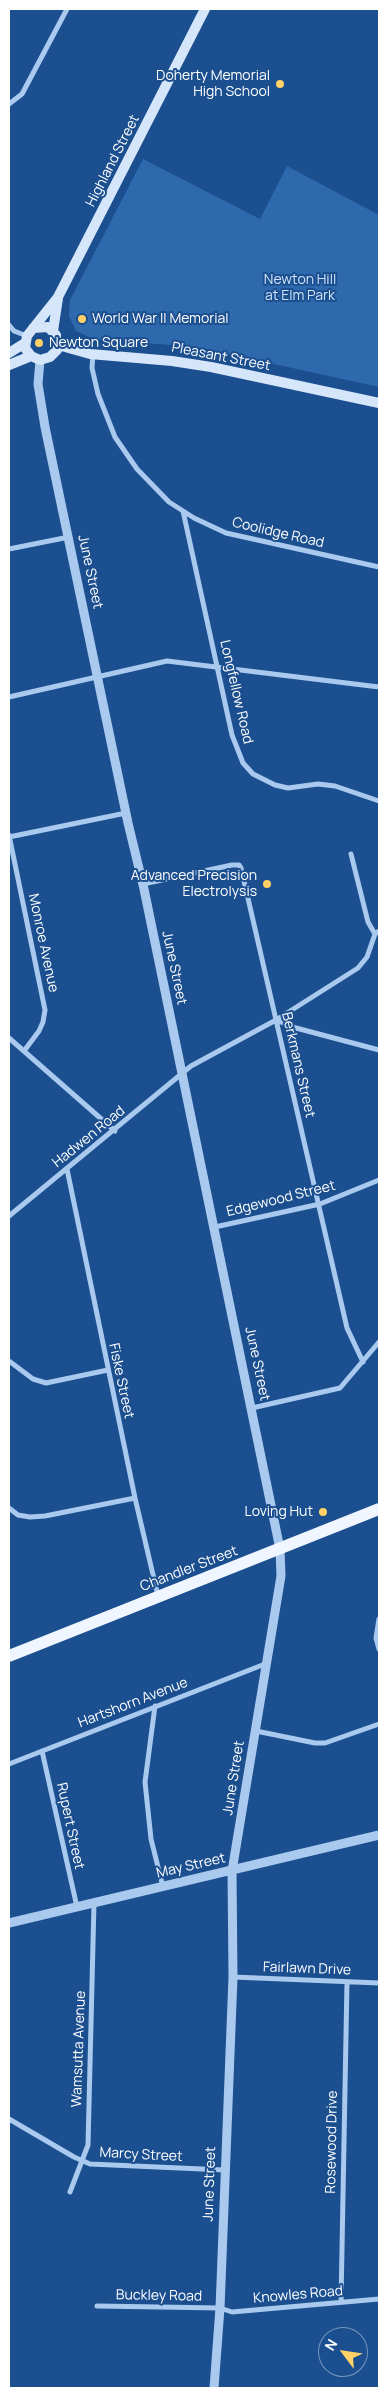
<!DOCTYPE html>
<style>
body{margin:0}
#map{position:relative;width:388px;height:2397px;overflow:hidden;background:#1b4f8f;font-family:Manrope,sans-serif}
canvas{display:block}
.frame{position:absolute;inset:0;border:10px solid #fff;pointer-events:none}
.north{position:absolute;left:318px;top:2327px;width:50px;height:50px;box-sizing:border-box;background:#1b4f8f;border:1px solid #7695bc;border-radius:50%;rotate:301deg;font-size:14px;font-weight:700;line-height:20px;text-align:center;color:#fff}
.north::after{content:'';display:block;margin:auto;width:18px;height:22px;background:#ffd166;clip-path:polygon(50% 0,100% 100%,50% 72%,0 100%)}
</style>
<div id="map">
<canvas width="388" height="2397"></canvas>
<div class="frame"></div>
<div class="north">N</div>
</div>
<script>
const context = document.querySelector('canvas').getContext('2d');
context.lineJoin = 'round';
function fill(path, color) { context.fillStyle = color; context.fill(path, 'evenodd'); }
const toPath = rows => new Path2D(rows.map(r => 'M' + r).join(''));
function stroke(path, color, width, dash) { context.strokeStyle = color; context.lineWidth = width; context.lineCap = dash ? 'butt' : 'round'; context.setLineDash(dash || []); context.stroke(path); }
function label(font, color, halo, rows, align = 'center') {
  context.font = font + ' Manrope,sans-serif'; context.lineWidth = 4; context.setLineDash([]); context.textBaseline = 'middle'; context.strokeStyle = halo; context.fillStyle = color; for (const [text, x, y, turn = 0] of rows) {
    context.save(); context.translate(x, y); context.rotate((+turn || 0) * Math.PI / 180); context.textAlign = isNaN(turn) ? turn : align; if (halo) context.strokeText(text, 0, 0); context.fillText(text, 0, 0); context.restore();
  }
}
fill(toPath([
 [143,159,260,219,287,166,379,215,379,387,196,347,93,339,76,331,69,316,70,300]
]), '#2e69ad');
stroke(toPath([
 [9,104,22,94,67,9],
 [9,325,14,331,27,336],
 [93,354,92,368,98,394,115,437,137,469,169,502,194,518,226,533,379,567],
 [183,511,232,735,243,763,253,774,275,785,288,788,318,784,335,786,379,801],
 [9,549,69,537],
 [9,697,167,661,379,687],
 [9,835,45,1010,43,1022,39,1031,24,1051],
 [9,837,126,813],
 [351,854,368,922,375,934],
 [143,884,232,865,239,865,241,868,347,1328,363,1362],
 [276,1020,296,1028,379,1050],
 [9,1038,115,1131],
 [67,1169,135,1498,158,1596],
 [9,1216,191,1066,276,1020,358,968,367,957,375,934,379,931],
 [215,1227,320,1204,379,1180],
 [9,1361,33,1379,46,1383,108,1370],
 [252,1408,340,1388,379,1342],
 [9,1508,18,1515,30,1517,45,1516,135,1498],
 [379,1619,376,1638,379,1649],
 [155,1706,145,1782,151,1839,163,1887],
 [256,1731,315,1743,325,1743,379,1724],
 [42,1751,77,1907],
 [9,1764,265,1664],
 [233,1977,379,1983],
 [9,2119,74,2157,90,2164,224,2170],
 [70,2192,88,2145,94,1903],
 [341,2302,347,1982],
 [97,2306,220,2308,232,2312,379,2299]
]), '#a9c9ee', 5);
stroke(toPath([
 [40,360,38,384,45,427,128,823,144,889,280,1549,281,1576,232,1871,233,1977,220,2308,214,2388],
 [9,1923,379,1835]
]), '#a9c9ee', 9);
stroke(toPath([
 [33,328,48,327,56,335,57,350,50,357,40,360,31,356,25,348,27,336,58,297,205,9],
 [53,331,58,298],
 [58,345,90,354,172,361,211,367,379,403],
 [9,353,25,343],
 [9,365,31,356]
]), '#d6e6fa', 10);
stroke(toPath([
 [9,1656,379,1509]
]), '#f0f6ff', 12);
for (const [x, y, r, color] of [
 [280,84,5,"#ffd166"],
 [82,319,5,"#ffd166"],
 [39,343,5,"#ffd166"],
 [267,884,5,"#ffd166"],
 [323,1512,5,"#ffd166"]
]) { const dot = new Path2D(); dot.arc(x, y, r, 0, 2 * Math.PI); context.fillStyle = color; context.fill(dot); stroke(dot, '#1b4f8f', 2); }
label('14px', '#fff', '#1b4f8f', [
 ["Doherty Memorial",270,76],
 ["High School",270,92],
 ["World War II Memorial",92,319,"left"],
 ["Newton Square",49,343,"left"],
 ["Advanced Precision",257,876],
 ["Electrolysis",257,892],
 ["Loving Hut",313,1512]
], 'right');
label('14px', '#fff', '#1b4f8f', [
 ["Highland Street",113,161,-63],
 ["Pleasant Street",221,357,11],
 ["Coolidge Road",278,533,13],
 ["June Street",90,572,78],
 ["Longfellow Road",236,692,77],
 ["Monroe Avenue",43,943,78],
 ["June Street",174,968,78],
 ["Berkmans Street",298,1065,77],
 ["Hadwen Road",89,1137,-39],
 ["Edgewood Street",281,1199,-14],
 ["June Street",257,1364,78],
 ["Fiske Street",121,1381,78],
 ["Chandler Street",189,1569,-21],
 ["Hartshorn Avenue",133,1703,-21],
 ["June Street",234,1778,-81],
 ["Rupert Street",70,1826,78],
 ["May Street",191,1866,-13],
 ["Fairlawn Drive",307,1969,2],
 ["Wamsutta Avenue",79,2049,-88],
 ["Rosewood Drive",332,2142,-89],
 ["Marcy Street",141,2155,3],
 ["June Street",210,2184,-88],
 ["Knowles Road",298,2295,-5],
 ["Buckley Road",159,2296,1]
]);
label('14px', '#cfe3fa', '#1b4f8f', [
 ["Newton Hill",300,280],
 ["at Elm Park",300,296]
]);
</script>
